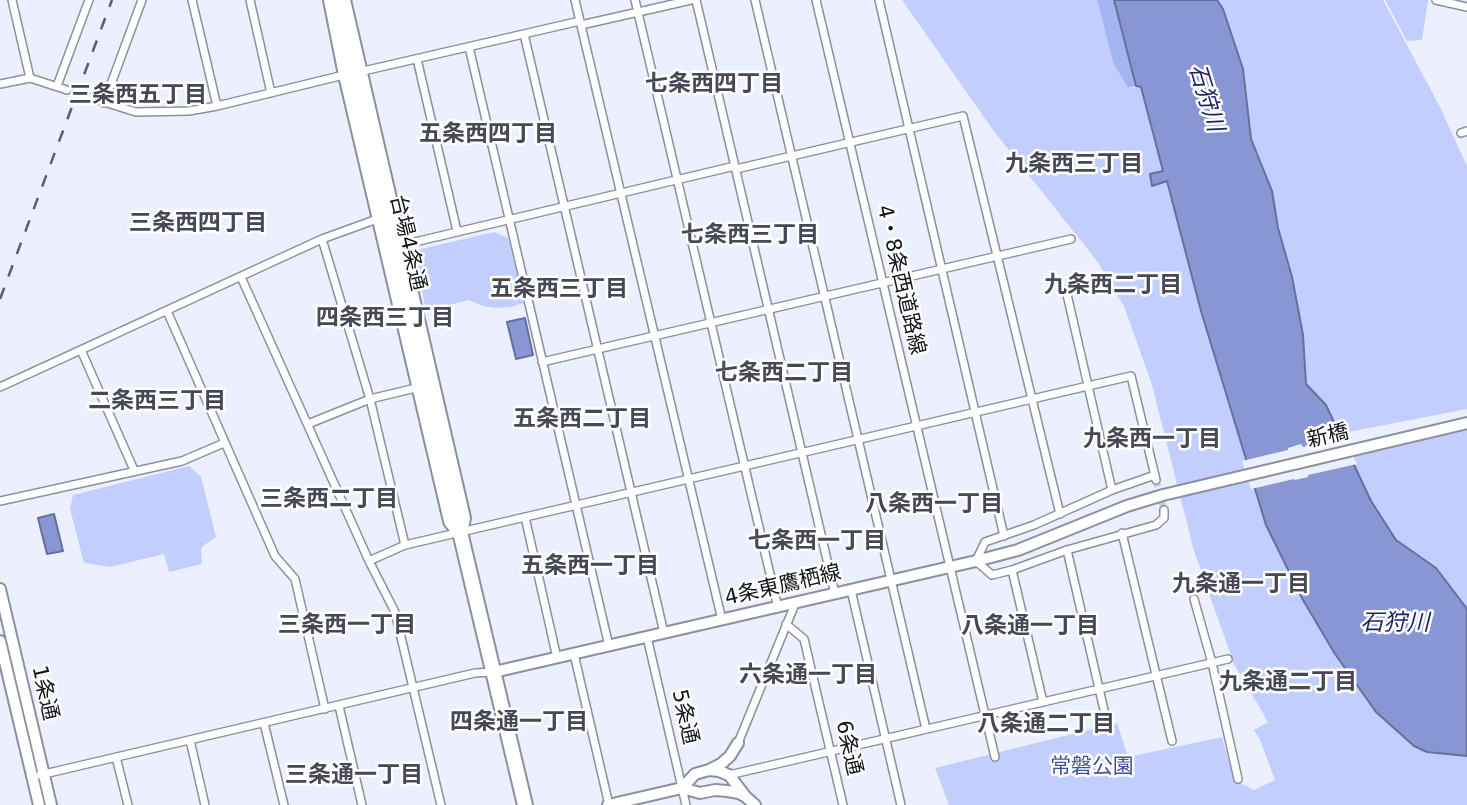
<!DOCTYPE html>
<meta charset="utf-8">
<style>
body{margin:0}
canvas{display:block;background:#ecf0fe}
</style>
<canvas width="1467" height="805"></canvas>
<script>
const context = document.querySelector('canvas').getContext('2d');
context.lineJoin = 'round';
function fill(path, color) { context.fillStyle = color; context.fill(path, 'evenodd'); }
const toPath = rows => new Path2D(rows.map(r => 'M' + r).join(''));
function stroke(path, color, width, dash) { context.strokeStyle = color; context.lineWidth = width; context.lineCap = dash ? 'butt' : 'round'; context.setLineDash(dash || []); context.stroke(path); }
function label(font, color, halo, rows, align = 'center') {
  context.font = font + ' "DejaVu Sans","Noto Sans JP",sans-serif'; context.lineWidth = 5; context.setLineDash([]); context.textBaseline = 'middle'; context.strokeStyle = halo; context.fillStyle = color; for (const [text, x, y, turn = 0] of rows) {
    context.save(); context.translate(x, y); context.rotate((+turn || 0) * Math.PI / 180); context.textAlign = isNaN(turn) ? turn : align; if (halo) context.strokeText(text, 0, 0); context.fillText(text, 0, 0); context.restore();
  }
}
fill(toPath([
 [902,0,1097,0,1113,63,1128,88,1141,87,1163,171,1153,185,1167,181,1266,525,1303,600,1463,755,1467,756,1467,805,949,805,935,768,1117,723,1128,757,1222,737,1234,780,1254,790,1275,780,1260,740,1254,730,1268,722,1234,664,1194,551,1152,385,1124,306,1097,261,993,130],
 [1217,0,1383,0,1440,107,1467,166,1467,409,1338,434,1326,405,1306,384,1303,335,1292,277,1278,228,1272,191,1251,139,1243,69],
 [1385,0,1428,0,1422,40,1407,41],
 [494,232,508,238,524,303,510,307,496,308,483,306,469,300,426,311,416,258,421,249],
 [1467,424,1467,609,1436,568,1396,540,1371,501,1344,453],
 [189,466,201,477,216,537,203,546,201,551,202,564,169,572,164,554,110,567,84,563,70,509,73,495]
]), '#c2cefd');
fill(toPath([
 [1097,0,1113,0,1136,86,1128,88,1113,63]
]), '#a5b5f4');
const water = toPath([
 [1114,0,1217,0,1223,9,1243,69,1251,139,1272,191,1278,228,1292,277,1303,335,1306,384,1326,405,1371,501,1396,540,1436,568,1467,609,1467,756,1427,752,1414,746,1376,712,1335,654,1303,600,1266,525,1201,311,1167,181,1152,186,1150,174,1163,171,1141,87,1136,86,1114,0],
 [525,318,533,355,516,359,507,322,525,318],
 [54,514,63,551,47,554,38,518,54,514]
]);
fill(water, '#8897d4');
stroke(water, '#65709c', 2);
fill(toPath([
 [1344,437,1357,464,1308,475,1308,477,1295,480,1294,479,1251,489,1242,461,1288,450,1288,448,1301,444,1303,447]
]), '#ecf0fe');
stroke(toPath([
 [1156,480,1164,510]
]), '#cbcfdc', 7, [7, 3.5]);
const street = toPath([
 [12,0,30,78],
 [192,0,217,106],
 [250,0,271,93],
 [575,0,722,620],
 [635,0,778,608],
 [696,0,835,594],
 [755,0,926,729],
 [816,0,995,757],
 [879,0,1004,536],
 [1436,0,1467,7],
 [581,25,691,0],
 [524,34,664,633],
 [469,47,609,646],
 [417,59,457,231],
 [359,72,580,21],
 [0,84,30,78,67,90],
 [57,86,89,0],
 [79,94,136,112,189,111,217,106,348,74],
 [104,103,142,0],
 [1461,133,1467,131],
 [736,169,963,116,1060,514],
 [322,239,370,399,405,545],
 [398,246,735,166],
 [241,277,369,561,395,612,441,805],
 [1066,290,1112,490],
 [167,311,275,556,295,579,325,709],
 [81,350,134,470],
 [542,362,1071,239],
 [0,387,322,239,380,218],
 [308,424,370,399,420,387],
 [1155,475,1112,490,1034,525,985,542,976,561,992,575,1012,570,1067,550,1156,525,1164,518,1164,510],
 [0,501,182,461,224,443],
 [525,517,557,658],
 [1122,533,1172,741],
 [1067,550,1107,723],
 [369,561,405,545,1131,376,1156,480],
 [1012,570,1043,702],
 [851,590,901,805],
 [1194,599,1212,663,1238,779],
 [786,624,804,639,843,805],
 [647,637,686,805],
 [574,654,609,805],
 [339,706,362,805],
 [264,723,284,805],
 [190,740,205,805],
 [738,743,795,604],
 [116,757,128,805],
 [40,775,475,673,494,672],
 [729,775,1228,659]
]);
const secondary = toPath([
 [0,589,51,805],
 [0,641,39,805],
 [494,672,976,561,1018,550,1127,506,1163,495,1467,423],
 [709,770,719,771,729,775,746,797,755,805],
 [682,788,695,774,709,770,721,764,730,756,738,743],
 [608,805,682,788,700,793,715,790,727,791,739,793,746,797]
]);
const highway = toPath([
 [331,0,346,75,451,521,460,532,525,805],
 [343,0,463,518,460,532]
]);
stroke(street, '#8c909c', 10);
stroke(secondary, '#8c909c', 14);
stroke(highway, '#8c909c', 18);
stroke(street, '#fff', 7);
stroke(secondary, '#fff', 10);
stroke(highway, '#fff', 14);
stroke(toPath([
 [0,299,112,0]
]), '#5c5e66', 2.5, [12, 12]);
label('21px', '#131419', '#fff', [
 ["台場4条通",407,243,77],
 ["4・8条西道路線",900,280,77],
 ["新橋",1328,437,-13],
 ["4条東鷹栖線",783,586,-13],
 ["1条通",44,693,77],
 ["5条通",684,717,77],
 ["6条通",848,748,77]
]);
label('21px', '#424f9a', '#fff', [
 ["常磐公園",1092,768]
]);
label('bold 23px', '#464955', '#fff', [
 ["七条西四丁目",714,85],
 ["三条西五丁目",138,96],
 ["五条西四丁目",488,135],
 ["九条西三丁目",1074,165],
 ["三条西四丁目",198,224],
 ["七条西三丁目",750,236],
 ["九条西二丁目",1113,286],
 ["五条西三丁目",559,290],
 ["四条西三丁目",385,319],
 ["七条西二丁目",784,374],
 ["二条西三丁目",157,402],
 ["五条西二丁目",582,420],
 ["九条西一丁目",1152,440],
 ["三条西二丁目",329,500],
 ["八条西一丁目",934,505],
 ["七条西一丁目",817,542],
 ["五条西一丁目",590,567],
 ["九条通一丁目",1241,585],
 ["三条西一丁目",347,626],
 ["八条通一丁目",1030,627],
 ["六条通一丁目",808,676],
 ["九条通二丁目",1288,683],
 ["四条通一丁目",519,723],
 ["八条通二丁目",1046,725],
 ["三条通一丁目",354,776]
]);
label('italic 23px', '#1e246a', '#fff', [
 ["石狩川",1205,98,73],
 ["石狩川",1395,624]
]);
</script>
